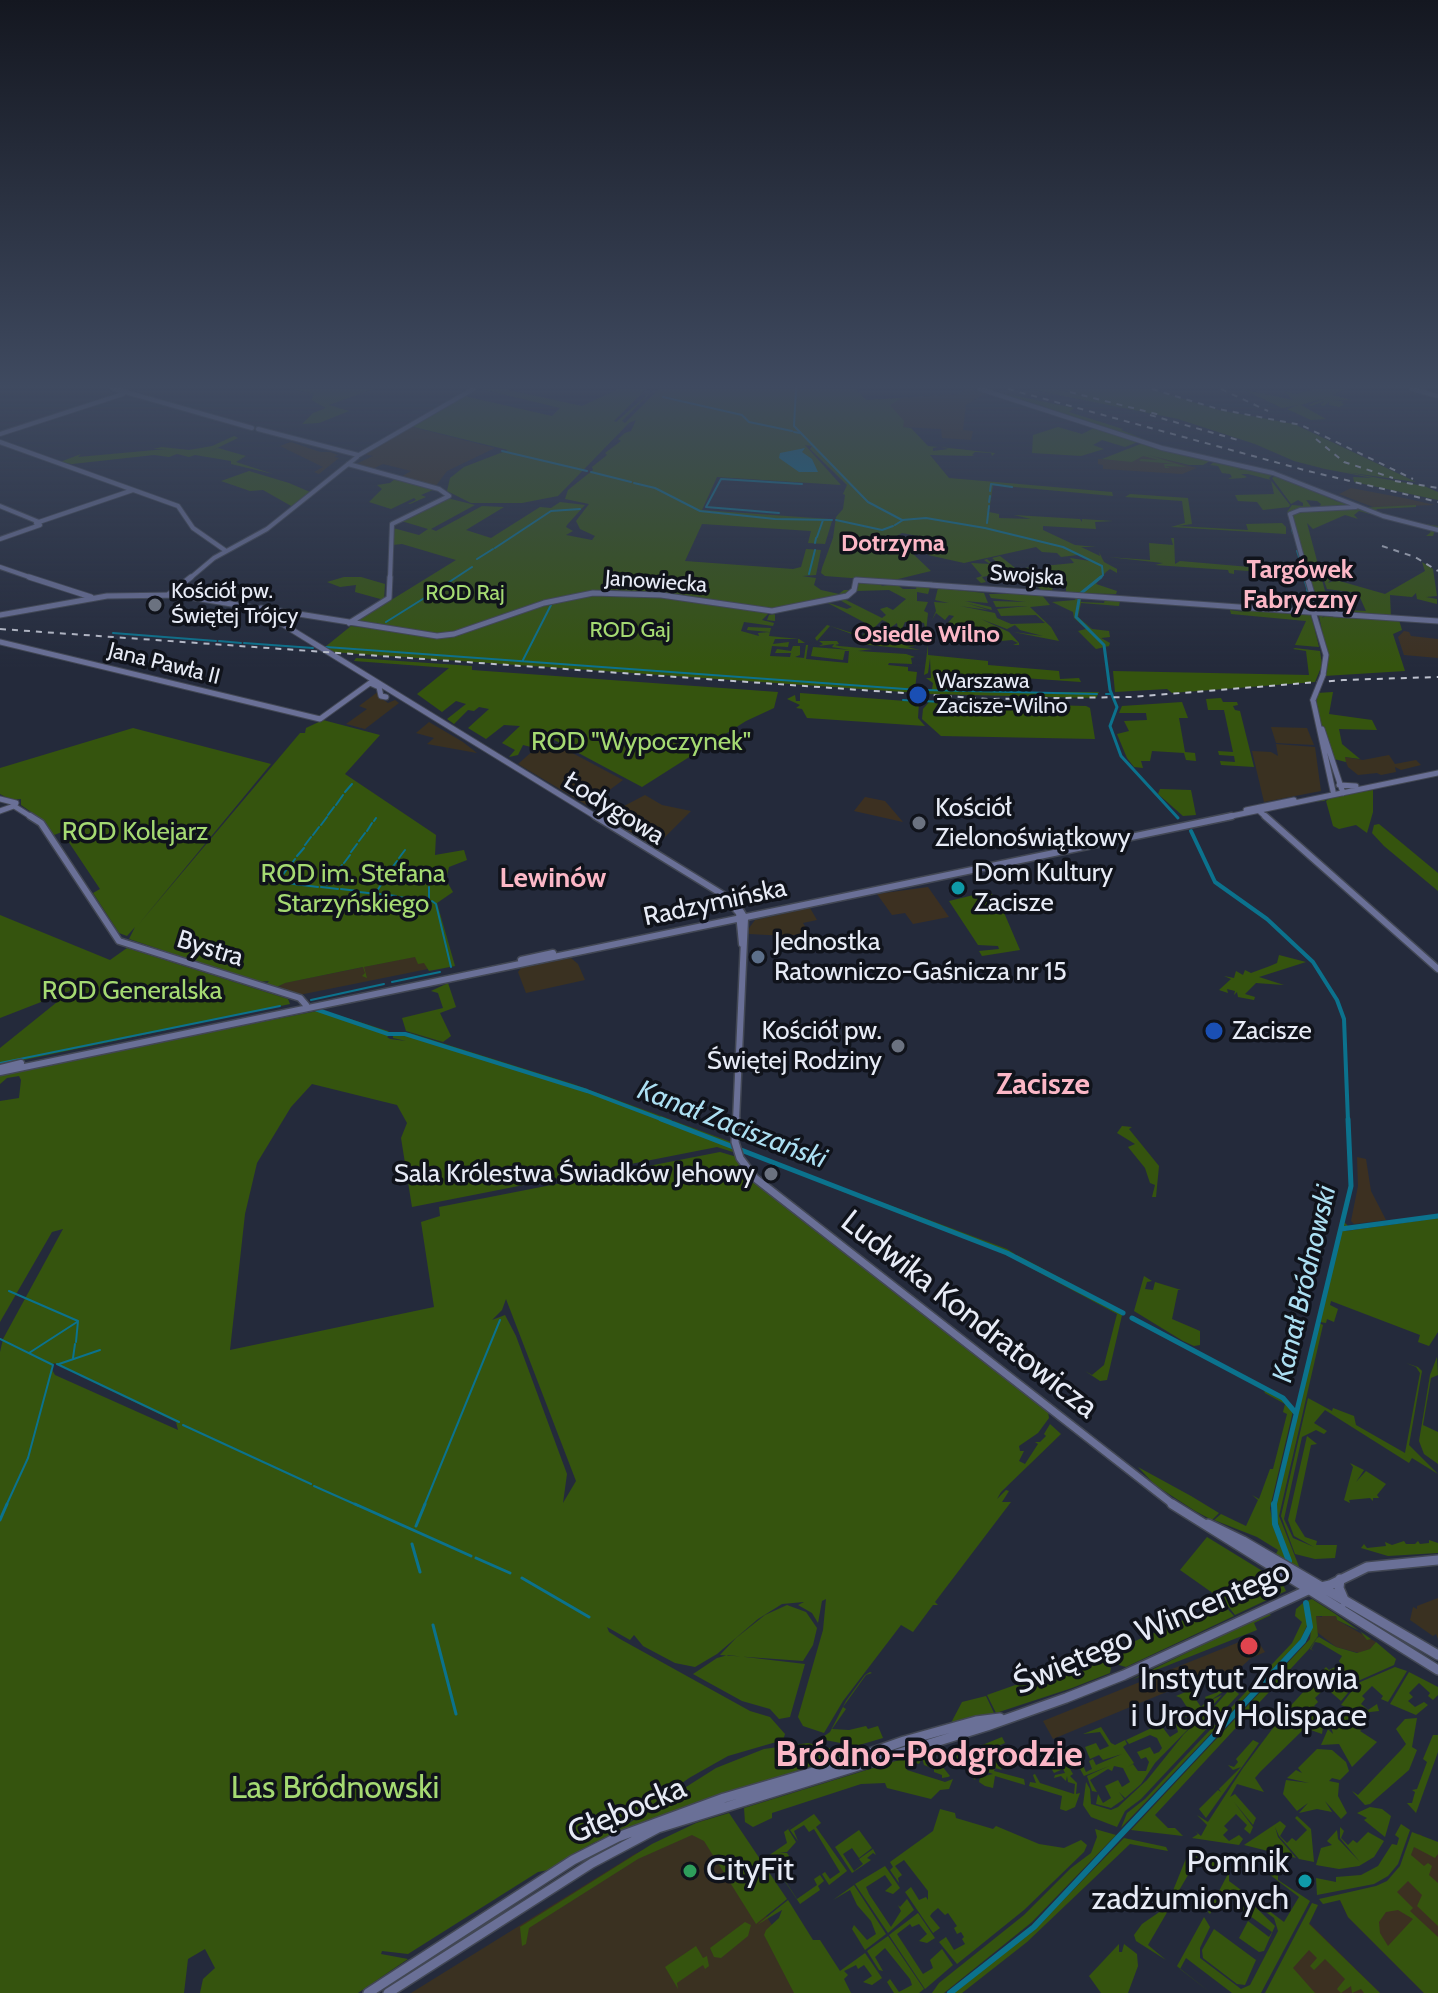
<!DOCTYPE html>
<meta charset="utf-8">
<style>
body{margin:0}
canvas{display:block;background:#242a3b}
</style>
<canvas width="1438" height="1993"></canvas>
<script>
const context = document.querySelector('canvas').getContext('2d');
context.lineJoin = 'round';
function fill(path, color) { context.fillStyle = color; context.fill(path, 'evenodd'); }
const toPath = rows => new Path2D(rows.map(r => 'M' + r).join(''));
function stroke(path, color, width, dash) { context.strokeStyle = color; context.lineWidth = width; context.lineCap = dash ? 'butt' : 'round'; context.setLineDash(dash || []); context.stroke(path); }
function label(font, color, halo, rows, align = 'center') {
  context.font = font + ' Cabin,sans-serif'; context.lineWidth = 7; context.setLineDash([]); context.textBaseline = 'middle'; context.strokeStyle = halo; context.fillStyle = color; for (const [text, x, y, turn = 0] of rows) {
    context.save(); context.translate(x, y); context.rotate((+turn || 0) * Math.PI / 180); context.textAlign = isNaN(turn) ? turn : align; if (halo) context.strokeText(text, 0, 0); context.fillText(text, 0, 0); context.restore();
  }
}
fill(toPath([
 [966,389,987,392,966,405,963,430,973,431,971,440,942,438,941,429,903,427,884,399,959,394],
 [408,426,495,448,447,471,435,487,399,478,411,471,383,464,370,470,356,464,373,456,365,454],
 [291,442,320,452,330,452,338,455,334,457,339,458,319,474,314,472,323,467,280,446],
 [1147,454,1197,468,1182,474,1103,469,1103,465,1098,464,1098,459,1126,460],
 [1351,488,1404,498,1435,505,1373,507,1339,494],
 [379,691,378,696,388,703,395,700,399,703,365,729,346,724,367,709,359,706],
 [429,722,463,742,477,753,427,744,434,738,416,733],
 [1271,727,1307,728,1314,745,1276,743],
 [545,740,548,740,623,780,588,806,518,764],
 [1276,744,1315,747,1321,791,1264,802,1252,751,1271,752,1278,756],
 [1389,755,1395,764,1416,760,1421,765,1401,770,1395,767,1396,772,1381,775,1377,773,1358,775,1348,767,1344,757,1363,760],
 [645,795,662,805,691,811,655,847,605,816],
 [810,908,817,920,803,923,809,933,787,936,749,934,749,928,755,920],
 [423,955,428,969,299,995,277,988,284,983],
 [571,958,578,964,585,980,526,993,518,972,521,968],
 [1438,1598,1438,1639,1436,1634,1433,1636,1410,1620,1413,1607,1417,1609,1417,1606],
 [1322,1614,1336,1616,1337,1620,1376,1642,1370,1649,1359,1653,1336,1647,1317,1632,1316,1616,1322,1617],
 [1254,1636,1265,1652,1251,1658,1240,1668,1227,1674,1222,1669,1053,1739,1043,1721],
 [704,1820,816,1993,411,1993,635,1854]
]), '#3a3121');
fill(toPath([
 [1404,631,1409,632,1411,636,1438,639,1438,658,1404,655,1398,637],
 [865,797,885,801,903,822,854,811],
 [928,887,949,917,913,924,905,913,892,915,877,894],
 [1357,1157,1366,1159,1371,1191,1386,1220,1354,1224,1351,1221,1358,1186],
 [1419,1834,1438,1846,1438,1993,1424,1993,1348,1917,1340,1900,1398,1887],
 [1309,1923,1380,1993,1273,1993]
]), '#3c3021');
fill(toPath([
 [292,389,373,389,329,405,349,411,319,423,302,424,313,413,326,408,311,400,314,394],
 [481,389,505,389,582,406,618,389,646,389,614,421,616,422,654,389,622,421,625,423,659,389,856,389,866,400,901,398,890,405,904,421,903,427,911,428,928,446,938,447,933,448,933,451,949,449,940,447,995,453,992,456,991,453,975,452,972,455,974,456,930,455,949,478,1112,492,1113,496,993,485,989,512,999,514,999,518,1031,519,1014,515,1080,519,1082,522,1082,519,1113,521,1095,522,1096,529,1043,526,1043,530,1075,545,1096,547,1081,547,1100,556,1099,552,1104,562,1117,569,1117,573,1110,569,1106,572,1096,584,1117,591,1116,594,1066,593,1066,585,1053,585,1052,592,1042,591,1034,583,1052,584,1051,580,1031,580,1018,569,1032,567,1040,577,1052,576,1043,566,1074,563,1070,558,1090,561,1078,555,1061,557,1057,553,1042,552,1036,547,964,563,928,555,934,550,915,545,928,538,902,533,895,537,886,535,892,540,879,539,875,548,895,554,904,548,909,551,908,548,916,551,910,551,931,571,890,581,825,576,821,573,822,568,833,538,836,517,843,509,845,495,843,494,847,485,810,449,812,446,805,445,841,485,717,477,702,510,829,519,832,521,825,544,808,543,811,531,702,524,685,561,793,569,801,567,806,549,821,550,816,575,802,576,816,578,814,585,821,590,839,594,844,590,852,590,849,593,776,610,686,596,611,590,576,595,441,635,354,623,456,560,402,544,392,545,393,528,419,535,428,529,398,520,447,498,475,505,431,529,436,531,482,506,504,507,466,530,491,538,540,507,551,508,560,502,585,505,567,525,566,527,573,531,566,535,597,541,592,540,595,536,580,529,576,521,589,504,565,499,568,490,593,470,592,467,607,455,605,453,621,441,618,439,625,433,631,431,636,420,629,423,558,496,522,503,471,503,447,491,450,478,464,467,508,450,410,426,464,396,552,416,560,408],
 [983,389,1074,408,1069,412,1123,429,1121,430,1151,442,1138,442,1125,447,1102,440,1093,445,1104,449,1081,456,1032,453,1033,435,1058,427,1082,434,1094,428,1043,406],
 [1029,389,1054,389,1087,396,1059,389,1151,389,1219,410,1294,424,1416,482,1345,472,1424,486,1438,492,1438,500,1354,482,1353,477,1373,478,1325,469,1294,461,1255,444,1178,419],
 [1242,389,1293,400,1284,391,1295,394,1315,389,1346,389,1333,395,1351,400,1332,400,1343,401,1341,403,1345,404,1339,407,1329,405,1329,402,1324,406,1320,405,1325,401,1311,406,1308,405,1328,397,1301,405,1326,419,1311,420,1287,409,1298,405,1282,408],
 [234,436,238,438,209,452,218,448,246,456,236,462,273,474,231,464,231,461,195,455,189,457,177,454,169,457,154,455,72,464,60,462,81,454,78,457,166,449,153,449,162,447,189,450,212,446],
 [1143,443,1169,452,1210,461,1203,465,1189,465,1148,455,1187,467,1165,466,1170,468,1165,468,1164,464,1176,464,1139,461,1141,459,1159,460,1143,456,1132,462,1102,459],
 [1214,462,1247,468,1237,470,1252,469,1273,475,1269,478,1290,505,1289,507,1263,510,1257,502,1238,501,1235,495,1274,494,1271,480,1248,474,1241,474,1247,477,1244,478,1228,479,1232,477,1230,474,1222,473,1218,466,1210,465],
 [249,471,289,483,310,492,293,507,263,490,250,491,221,481],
 [1276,475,1336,501,1352,506,1319,508,1321,504,1317,501,1306,500,1312,508,1287,512,1292,505,1303,506,1303,503,1298,500,1291,504,1272,478],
 [395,479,422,486,435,489,421,495,426,497,410,504,408,504,416,500,414,498,391,509,369,502,382,489,377,485,390,483],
 [1130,494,1188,498,1192,524,1178,526,1248,530,1246,524,1282,523,1286,527,1286,534,1171,527,1185,523,1182,501,1125,497],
 [1416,505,1416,507,1377,509,1376,511,1405,521,1438,526,1438,530,1426,528,1435,530,1433,536,1426,536,1431,532,1428,530,1359,511,1354,515,1358,519,1345,515,1313,529,1307,523,1325,591,1355,594,1355,600,1335,598,1351,601,1352,604,1337,603,1338,610,1345,610,1346,614,1317,609,1309,574,1313,573,1307,569,1292,515,1299,511],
 [1171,538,1174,538,1175,564,1180,561,1273,569,1292,574,1234,570,1234,574,1229,573,1228,570,1155,565,1163,563,1108,557,1150,560,1149,543,1173,545],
 [1000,556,1014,567,1025,578,1011,579,1004,573,982,577,986,582,981,583,976,578,982,576,971,563,990,564,984,560,987,559,995,566,1000,565,992,558],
 [1422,562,1433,569,1437,596,1426,597,1437,599,1437,604,1417,599,1416,593,1412,597,1390,595,1391,617,1347,614,1346,610,1366,611,1358,593,1327,589,1322,575,1331,579,1328,583,1336,580,1385,594,1425,571],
 [344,577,361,577,385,584,384,600,355,592,356,585,340,587,327,582],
 [857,582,883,584,881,586,896,584,903,589,916,589,917,585,930,587,928,594,917,592,917,601,928,602,924,611,928,613,926,632,924,623,919,622,918,628,913,630,909,622,905,622,902,629,898,629,897,623,890,628,882,628,887,622,882,620,874,628,900,638,904,635,896,634,917,635,922,632,921,635,907,636,914,638,915,643,914,646,907,647,920,650,859,644,870,633,879,630,870,631,862,637,860,637,830,626,817,641,815,638,827,625,862,636,871,626,826,602,847,609,852,607,838,599,842,598,882,618,886,615,880,609,887,607,893,610,906,599,889,590,856,591],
 [938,588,984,593,988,603,965,601,991,607,992,610,966,603,988,610,960,606,995,613,997,618,1011,624,1045,623,1036,615,1001,616,997,609,1028,606,996,607,993,601,1026,602,991,598,989,594,1041,594,1050,605,1030,607,1051,627,1059,641,1013,632,1043,636,1020,630,1015,625,1007,629,981,619,1009,632,1019,643,1019,645,1013,645,1018,643,1012,640,990,642,991,638,946,625,954,616,949,615,945,620,936,613,932,620,936,611,934,602,949,603,935,600],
 [592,594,641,594,775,612,775,621,767,620,769,615,775,614,769,613,762,620,774,623,773,626,744,622,741,631,759,636,758,633,770,632,747,630,748,627,771,628,769,636,799,639,805,643,798,643,798,639,775,639,773,644,789,642,788,647,772,646,770,656,790,657,791,653,775,653,777,649,791,651,793,646,800,646,800,655,795,657,804,658,806,645,808,645,806,659,848,663,849,651,845,651,843,660,811,656,813,647,850,650,832,647,834,644,819,646,823,644,819,641,837,641,839,644,835,645,839,646,872,649,858,651,906,654,915,657,911,658,912,664,889,663,888,665,908,667,908,671,917,672,915,689,918,693,331,652,325,647,351,626,449,638,528,609],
 [1076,596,1081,597,1081,602,1104,603,1105,599,1135,602,1120,601,1119,606,1081,603,1078,617,1092,629,1109,631,1110,637,1101,638,1110,643,1109,646,1096,649,1078,631,1086,629,1074,618,1073,612,1052,602,1075,600],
 [1231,607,1311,614,1319,647,1295,645,1306,621,1231,614,1230,610,1244,612],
 [1324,615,1322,618,1327,615,1399,620,1402,630,1393,634,1405,671,1324,676,1328,659,1319,616],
 [928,645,928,655,988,661,988,665,1059,671,1060,679,1079,678,1081,682,980,675,975,692,1099,692,1096,698,929,694,923,691,932,690,933,683,926,678,931,678,930,658,928,673,924,675],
 [1295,648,1320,651,1322,665,1315,682,1172,693,1167,689,1115,692,1113,671,1309,675,1306,651,1293,649],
 [356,658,472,666,472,670,778,692,774,708,746,721,642,787,543,734,531,747,523,745,518,755,509,757,515,750,502,743,520,726,504,725,486,739,468,728,489,709,479,707,474,711,468,710,454,724,447,719,466,704,456,701,442,712,417,694,449,668,354,661],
 [1333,692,1329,714,1372,720,1377,730,1339,729,1342,744,1360,759,1345,757,1346,762,1334,759,1316,715,1317,693],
 [800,693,919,702,918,718,925,726,807,718,802,709,796,708,800,705,787,699,795,695,796,701,800,701],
 [1221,698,1223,702,1237,702,1238,705,1233,706,1235,710,1240,711,1254,767,1221,765,1220,761,1235,762,1234,756,1219,755,1218,751,1233,752,1224,710,1208,710,1206,699],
 [929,702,1086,706,1090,708,1095,739,941,736,922,719,923,709],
 [1182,702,1188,718,1179,718,1185,752,1195,753,1196,761,1186,760,1184,753,1152,751,1150,761,1141,761,1143,768,1134,767,1127,758,1117,734,1129,731,1124,721,1147,720,1146,713,1119,713,1122,706],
 [323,720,380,735,345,774,436,835,435,855,464,850,467,860,449,867,446,880,453,892,437,903,455,966,429,971,424,963,418,964,415,957,364,967,367,978,362,976,365,973,363,967,285,983,275,988,265,985,269,981,258,982,129,939,135,927,127,936,119,933,93,893,100,889,62,832,54,835,44,821,21,805,21,799,11,800,0,794,0,768,133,728,271,764,138,925,300,733,305,733,306,728],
 [1160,789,1191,790,1196,815,1183,816,1158,794],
 [1373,790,1373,812,1367,833,1356,825,1339,829,1333,826,1326,801,1331,797,1324,801,1308,802,1339,795],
 [1379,824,1438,873,1438,891,1384,846,1372,833,1374,825],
 [986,892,992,894,1005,915,1020,950,982,956,979,951,999,949,998,946,978,945,949,901],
 [0,915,110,960,127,948,288,999,290,1004,0,1065,0,1048,72,990,0,1018],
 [1279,955,1306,962,1259,977,1284,985,1256,983,1245,994,1255,997,1254,1000,1238,997,1237,992,1234,995,1235,991,1227,989,1228,993,1219,990,1231,979,1224,976,1234,978,1236,971,1243,975,1245,970,1251,973,1270,966,1277,963],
 [448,983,456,1007,440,1013,451,1036,443,1042,406,1031,402,1018,443,1008,438,993,431,991],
 [322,1010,388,1031,391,1034,387,1037,390,1039,406,1041,393,1038,393,1034,410,1033,573,1084,672,1120,671,1124,674,1121,731,1142,733,1152,717,1147,412,1207,401,1138,407,1123,397,1105,312,1084,291,1107,257,1163,245,1214,230,1350,434,1307,421,1222,440,1216,439,1207,720,1152,737,1157,763,1188,1048,1412,1049,1418,1038,1433,1019,1446,1020,1451,1024,1451,1019,1461,1025,1464,1038,1444,1035,1442,1040,1442,1046,1436,1044,1434,1050,1424,1061,1434,1001,1492,997,1499,1006,1490,1009,1491,1002,1502,1011,1502,935,1602,938,1605,933,1605,913,1632,901,1625,843,1701,824,1733,803,1726,798,1717,823,1630,826,1599,822,1601,818,1623,812,1613,798,1605,804,1602,782,1604,758,1619,717,1654,695,1667,675,1663,643,1646,634,1635,630,1640,607,1627,609,1632,620,1639,750,1711,770,1717,785,1734,783,1740,728,1756,689,1778,615,1832,716,1768,764,1749,808,1743,846,1752,848,1747,860,1750,654,1818,593,1843,548,1870,538,1872,408,1954,382,1951,381,1954,408,1959,358,1993,200,1993,203,1979,215,1968,205,1949,188,1959,184,1993,0,1993,0,1352,3,1339,63,1229,52,1232,0,1322,0,1101,19,1098,21,1080,19,1076,7,1078,0,1084,0,1074],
 [506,1299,576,1481,563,1503,567,1474,516,1336,505,1315,492,1320,502,1310],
 [54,1363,176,1422,178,1430,55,1375,51,1368],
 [1122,1126,1132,1127,1129,1129,1159,1166,1156,1197,1152,1197,1155,1185,1150,1183,1145,1168,1128,1147,1135,1144,1117,1133],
 [825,1181,1007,1249,1015,1254,1012,1257,823,1184],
 [1438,1218,1438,1332,1429,1346,1418,1342,1420,1335,1331,1301,1330,1305,1338,1309,1334,1322,1327,1319,1326,1323,1320,1322,1344,1222,1348,1226,1390,1221,1346,1228,1346,1231],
 [1017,1255,1123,1311,1107,1380,1100,1381,1085,1371,1092,1375,1104,1365,1117,1314,1016,1260],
 [1144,1276,1152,1281,1147,1282,1145,1289,1153,1290,1155,1282,1181,1290,1178,1290,1172,1319,1200,1331,1200,1345,1194,1346,1183,1341,1134,1311],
 [1319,1323,1323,1325,1279,1516,1300,1569,1292,1564,1277,1520,1276,1507],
 [1437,1357,1438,1375,1431,1378,1423,1425,1438,1432,1438,1464,1424,1454,1419,1441,1430,1375],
 [1406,1363,1418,1367,1422,1371,1409,1445,1438,1474,1412,1458,1409,1463,1325,1410,1314,1423,1327,1431,1324,1434,1316,1430,1302,1437,1284,1519,1293,1538,1314,1547,1294,1536,1288,1520,1307,1436,1317,1444,1311,1445,1295,1521,1305,1537,1317,1541,1316,1545,1337,1545,1335,1558,1315,1559,1295,1554,1281,1516,1308,1398,1332,1411,1333,1408,1354,1416,1356,1425,1405,1453,1420,1373,1416,1367],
 [1263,1388,1285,1401,1293,1411,1270,1508,1274,1529,1287,1561,1276,1554,1278,1550,1257,1537,1214,1520,1221,1514,1246,1526,1258,1500,1252,1495,1259,1499,1270,1469,1273,1469,1287,1414,1283,1412,1285,1404,1265,1393],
 [1350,1463,1364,1470,1356,1482,1366,1471,1386,1484,1377,1495,1379,1498,1373,1498,1373,1501,1370,1498,1349,1500,1350,1503,1344,1500,1353,1467],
 [1138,1467,1191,1496,1219,1513,1212,1520,1195,1511,1155,1485],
 [1207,1537,1282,1583,1286,1591,1235,1615,1224,1601,1180,1570],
 [1429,1540,1438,1543,1438,1553,1388,1556,1361,1548,1364,1544,1367,1548,1386,1546,1385,1542,1392,1545,1404,1541,1406,1544,1415,1544,1418,1541,1420,1544,1429,1543],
 [1312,1599,1334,1613,1371,1639,1367,1640,1360,1631,1337,1620,1336,1616,1316,1616,1318,1636,1309,1649,1155,1815,1168,1828,1175,1828,1183,1836,1131,1830,1310,1639,1312,1621,1307,1601],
 [1222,1603,1234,1616,1126,1667,1119,1665,1110,1652],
 [1303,1603,1308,1623,1301,1639,1121,1828,1127,1813,1145,1799,1292,1643,1302,1622,1295,1616,1296,1609],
 [787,1605,806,1612,817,1628,813,1645,803,1661,720,1655,736,1638,765,1615],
 [1268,1613,1271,1615,1254,1623,1257,1630,1131,1680],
 [1319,1637,1336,1647,1357,1653,1370,1649,1376,1642,1396,1659,1394,1665,1358,1681,1341,1701,1326,1688,1323,1690,1315,1698,1318,1702,1314,1706,1321,1712,1330,1707,1334,1712,1324,1721,1322,1734,1305,1728,1260,1772,1255,1778,1264,1792,1237,1784,1230,1797,1235,1794,1256,1818,1253,1825,1234,1802,1253,1827,1250,1834,1244,1829,1247,1825,1236,1814,1224,1826,1228,1830,1223,1835,1229,1841,1239,1835,1243,1839,1239,1845,1192,1838,1198,1834,1195,1831,1201,1836,1207,1825,1197,1815,1208,1822,1243,1768,1285,1712,1326,1667,1329,1670,1341,1664,1339,1661,1342,1656,1320,1643,1315,1642,1311,1649,1314,1651,1310,1649,1317,1638],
 [1103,1654,1111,1668,1110,1673,1072,1688,996,1713,987,1695],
 [728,1655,805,1664,790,1717,779,1719,770,1709,742,1701,693,1674,717,1658],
 [1395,1667,1407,1671,1388,1702,1381,1699,1383,1696,1372,1686,1362,1696,1365,1699,1361,1704,1368,1710,1377,1704,1379,1711,1361,1713,1341,1705,1358,1683],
 [870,1672,872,1673,866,1675,843,1707,846,1709,832,1729,849,1730,866,1726,868,1729,878,1726,883,1738,856,1746,820,1739,830,1732,846,1701,865,1675],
 [1409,1672,1438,1687,1438,1695,1433,1700,1428,1696,1430,1693,1419,1683,1409,1693,1413,1697,1408,1701,1415,1707,1424,1702,1428,1705,1416,1715,1390,1704],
 [1218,1678,1227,1679,1230,1687,1211,1700,1222,1695,1212,1706,1199,1712,1195,1708,1198,1712,1181,1719,1177,1714,1171,1717,1176,1713,1175,1709,1182,1716,1190,1712,1181,1698,1176,1696,1195,1688,1197,1691,1192,1694,1201,1707,1207,1701,1205,1697,1218,1692,1223,1684,1219,1680,1204,1684],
 [1231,1688,1239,1694,1141,1799,1125,1811,1117,1827,1091,1817,1083,1805,1086,1782,1090,1789,1091,1804,1111,1810,1118,1807,1147,1780,1184,1734,1202,1717,1200,1713,1213,1708],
 [986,1696,994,1713,951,1723,962,1702],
 [1343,1712,1354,1715,1349,1719,1356,1726,1361,1721,1366,1725,1360,1731,1377,1742,1352,1767,1339,1744,1321,1745,1328,1729,1333,1734,1330,1722],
 [1199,1714,1200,1717,1155,1763,1141,1784,1125,1798,1119,1792,1124,1799,1111,1808,1096,1804,1098,1794,1103,1803,1111,1798,1105,1786,1118,1780,1122,1787,1130,1782,1123,1768,1114,1766,1112,1771,1108,1769,1090,1780,1097,1792,1092,1791,1087,1776,1109,1766,1084,1776,1076,1762,1082,1763,1086,1772,1092,1769,1089,1761,1093,1759,1096,1765,1122,1754,1103,1760,1099,1755,1090,1759,1085,1747,1096,1743,1100,1750,1109,1746,1100,1732,1083,1734,1101,1727,1111,1743,1115,1745,1125,1740,1127,1744,1123,1747,1134,1763,1128,1767,1133,1764,1138,1771,1146,1771,1149,1762,1146,1757,1141,1759,1137,1752,1150,1747,1154,1754,1159,1752,1162,1748,1157,1738,1150,1735,1129,1744,1126,1740,1160,1724,1170,1737,1178,1732,1176,1724],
 [1417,1718,1412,1747,1417,1750,1409,1770,1370,1804,1365,1805,1352,1791,1358,1795,1401,1750,1406,1744,1396,1729,1405,1719],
 [1433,1735,1438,1735,1438,1752,1416,1813,1407,1803,1412,1803,1415,1792,1412,1790,1417,1789,1427,1762,1423,1759],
 [1002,1737,1005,1743,986,1751,990,1757,994,1755,1002,1770,995,1768,994,1771,1024,1779,1025,1785,995,1776,993,1788,985,1786,979,1782,980,1777,993,1774,981,1770,982,1758,969,1755,968,1763,978,1769,975,1780,951,1751,955,1747,970,1750],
 [1253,1740,1259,1743,1206,1818,1199,1809,1218,1790,1221,1792,1219,1789,1241,1767,1233,1770,1228,1765,1234,1767,1238,1762,1236,1759],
 [1317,1749,1332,1750,1346,1762,1349,1771,1340,1780,1332,1778,1329,1781,1339,1783,1338,1796,1347,1813,1341,1819,1325,1801,1332,1812,1317,1809,1299,1813,1308,1803,1297,1811,1283,1794,1286,1780,1309,1783,1287,1778,1296,1770,1302,1773,1298,1768],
 [929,1754,938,1761,950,1776,948,1777,942,1778,942,1775,934,1772,934,1769,924,1765,922,1758,919,1764,909,1761,907,1770,945,1782,953,1779,949,1789,940,1790,931,1799,887,1788,885,1783,861,1784,772,1813,772,1818,753,1827,745,1822,744,1808,915,1755],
 [1067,1764,1073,1774,1070,1776,1077,1783,1076,1794,1080,1793,1075,1807,1066,1811,1060,1809,1062,1796,1029,1786,1030,1782,1036,1783,1033,1775,1035,1774,1040,1783,1074,1794,1075,1784,1068,1782,1067,1776,1066,1781,1061,1776,1054,1778,1055,1775,1065,1773,1063,1769,1054,1773,1051,1768],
 [1370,1807,1382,1809,1391,1816,1385,1837,1364,1820,1367,1818,1357,1813],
 [940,1809,955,1813,956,1818,993,1829,996,1826,1039,1844,1064,1848,1081,1840,1087,1845,1084,1852,1024,1910,957,1964,939,1942,946,1937,954,1950,965,1944,962,1939,964,1937,961,1932,957,1934,954,1928,957,1926,948,1913,945,1915,938,1908,932,1913,930,1916,940,1928,933,1933,905,1892,911,1887,919,1900,926,1897,928,1900,928,1891,904,1860,895,1866,902,1875,898,1878,899,1883,890,1870,893,1867,890,1862,933,1831],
 [729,1813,787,1899,756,1924,704,1841,692,1835,638,1859,529,1928,526,1944,522,1946,520,1927,652,1844,696,1823],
 [814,1814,821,1823,816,1827,847,1871,829,1885,822,1874,825,1872,830,1879,840,1872,814,1829,809,1832,804,1825,794,1831,798,1841,790,1830],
 [1297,1816,1311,1829,1314,1862,1299,1859,1279,1836,1275,1827,1278,1837,1296,1858,1244,1845,1280,1821,1286,1826,1280,1836,1287,1843,1292,1838,1296,1841,1307,1830,1295,1818],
 [801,1820,788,1829,796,1842,787,1852,779,1852,787,1853,793,1862,788,1866,782,1859,774,1864,797,1899,817,1885,814,1879,820,1875,824,1881,818,1886,820,1890,800,1904,768,1856,787,1843,784,1832],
 [1401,1824,1410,1830,1398,1864,1388,1876,1374,1884,1317,1895,1316,1878,1336,1882,1336,1877,1361,1875,1378,1866,1392,1844,1397,1845,1399,1838,1395,1835],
 [1340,1827,1344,1831,1341,1838,1348,1845,1353,1840,1357,1843,1368,1832,1384,1841,1374,1857,1359,1866,1339,1869,1316,1865,1321,1848,1332,1845,1327,1841,1337,1830,1338,1839,1360,1862,1340,1838],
 [1095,1829,1116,1835,1032,1922,944,1993,932,1993,939,1983,1024,1915,1071,1868,1091,1853,1097,1837],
 [859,1830,872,1848,859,1858,852,1848,843,1854,854,1871,863,1864,859,1859,873,1849,876,1855,873,1853,867,1858,871,1860,852,1873,835,1847],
 [1412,1832,1438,1842,1438,1854,1435,1858,1414,1847,1411,1855,1424,1866,1428,1863,1432,1866,1429,1875,1438,1883,1438,1926,1417,1906,1422,1895,1408,1881,1397,1892,1413,1908,1410,1911,1438,1937,1438,1993,1424,1993,1348,1917,1340,1900,1323,1904,1319,1899,1376,1886,1387,1881,1400,1866],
 [1398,1910,1413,1919,1388,1946,1380,1933,1379,1922,1386,1912],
 [1124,1838,1166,1847,1168,1851,1130,1844,1027,1942,962,1993,954,1993,1034,1930],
 [1189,1851,1214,1855,1220,1863,1214,1869,1198,1858,1174,1899,1170,1898],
 [885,1866,900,1888,893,1894,885,1891,892,1885,885,1875,866,1887,869,1894,891,1927,901,1911,898,1905,900,1907,907,1899,914,1910,888,1933,855,1884],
 [1261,1866,1282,1870,1278,1872,1278,1880,1310,1901,1261,1993,1232,1993,1186,1958,1180,1969,1211,1993,1178,1967,1177,1966,1204,1917,1210,1927,1200,1948,1200,1958,1241,1989,1250,1985,1278,1931,1274,1918,1244,1896,1275,1926,1264,1951,1259,1952,1239,1938,1248,1921,1269,1937,1272,1932,1235,1905,1236,1902,1227,1895,1224,1897,1221,1895,1210,1914,1208,1912,1229,1872,1229,1881,1284,1922,1299,1897,1261,1868],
 [854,1885,886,1934,865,1950,852,1929,854,1925,867,1940,876,1934,871,1921,857,1905,850,1890,833,1900],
 [788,1900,813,1940,820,1940,840,1971,865,1953,882,1978,872,1985,863,1982,872,1976,864,1965,858,1969,856,1965,844,1971,848,1975,844,1979,851,1993,794,1993,764,1935,766,1930,779,1918,782,1910,757,1925],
 [1312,1903,1318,1905,1309,1924,1380,1993,1364,1993,1361,1989,1352,1993,1351,1986,1341,1993,1337,1989,1345,1979,1325,1959,1314,1970,1310,1966,1317,1958,1309,1950,1293,1968,1315,1993,1265,1993],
 [1171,1904,1175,1907,1173,1910,1169,1909,1148,1945,1166,1960,1136,1941,1134,1935,1142,1924],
 [918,1913,935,1938,927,1943,919,1941,927,1934,919,1924,912,1927,910,1924,897,1934,923,1974,933,1968,930,1960,942,1949,953,1965,925,1989,889,1935],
 [745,1922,751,1925,748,1936,721,1958,714,1957,710,1948],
 [1214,1929,1256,1960,1245,1985,1237,1984,1203,1958,1202,1950],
 [888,1936,924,1989,919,1993,894,1993,887,1982,890,1979,899,1992,912,1985,910,1979,885,1948,875,1957,883,1971,879,1970,867,1951],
 [1119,1944,1119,1952,1122,1952,1124,1944,1137,1954,1138,1966,1128,1993,1101,1993,1089,1976],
 [696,1946,703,1958,707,1956,709,1966,705,1969,703,1965,677,1983,678,1989,665,1967]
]), '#35540e');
fill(toPath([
 [805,448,802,452,812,459,818,472,799,472,779,458,780,453]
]), '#0b728d');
stroke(toPath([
 [663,397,742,415,749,422,792,431],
 [794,432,800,433],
 [502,451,587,471],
 [591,472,631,482],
 [634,483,655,488,700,511,775,519,832,520],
 [990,491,991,484,1012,487],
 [989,502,990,496],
 [779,513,706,507,721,479,802,484],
 [836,520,882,530,893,526],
 [987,523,989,506],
 [895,525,903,520],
 [1292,529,1293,533],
 [817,537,823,520],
 [815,543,816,538],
 [495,548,551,511,580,509],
 [1297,551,1300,560],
 [477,559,493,549],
 [809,574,815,550],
 [1303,575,1307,588],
 [1307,590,1311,607],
 [428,596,472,567],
 [386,622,426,597],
 [113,633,216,641],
 [219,641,241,643],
 [244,643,313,648],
 [326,647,919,690],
 [523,660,551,605],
 [923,690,1097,694],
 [1106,694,1111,694],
 [903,700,918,701],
 [922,701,943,702],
 [944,702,978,704],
 [345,792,352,784],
 [336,805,343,795],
 [328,815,334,807],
 [374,821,376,818],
 [321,825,327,817],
 [367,831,372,823],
 [313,835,319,827],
 [359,841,365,833],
 [305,845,311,837],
 [351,852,357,844],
 [297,856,304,848],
 [399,858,405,850],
 [344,863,350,855],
 [289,867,295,859],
 [391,869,397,861],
 [336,874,342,865],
 [280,879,287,869],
 [384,880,390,872],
 [283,882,300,885],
 [302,885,318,887],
 [327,885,334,876],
 [321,887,338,889],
 [429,887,429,901],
 [341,889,358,891],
 [377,891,382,883],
 [359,892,377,894],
 [380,894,396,896],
 [398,897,406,898],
 [410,898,425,900],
 [432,901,436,904,451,967],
 [392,982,440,972],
 [311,1000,384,984],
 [0,1063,280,1006],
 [9,1291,78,1321,76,1342],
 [0,1339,53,1365,28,1458,6,1506],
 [29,1353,77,1322],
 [73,1358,75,1344],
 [57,1364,179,1422],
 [59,1364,100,1350],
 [183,1425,311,1484],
 [314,1486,359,1506],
 [424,1506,500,1320]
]), '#0b728d', 2);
stroke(toPath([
 [355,1504,471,1556],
 [0,1520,7,1504],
 [416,1526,425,1504],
 [412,1544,420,1572],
 [476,1558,510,1573],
 [522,1578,589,1617],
 [433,1625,456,1714]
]), '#0b728d', 3);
stroke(toPath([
 [796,389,794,426,868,502,902,520,926,518,985,528],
 [985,528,1063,547,1102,566,1103,575,1099,579]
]), '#0b728d', 2);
stroke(toPath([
 [1101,577,1080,594,1076,617,1104,645,1110,690,1117,707,1110,726,1121,756,1178,818]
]), '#0b728d', 3);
stroke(toPath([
 [1191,831,1215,882,1267,919,1313,962,1337,1000,1344,1019,1348,1121],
 [315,1009,388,1034,405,1034,587,1091,666,1121]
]), '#0b728d', 4);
stroke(toPath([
 [661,1119,1007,1253,1123,1313],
 [1341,1229,1438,1216],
 [1132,1318,1283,1398,1295,1412],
 [1274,1506,1351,1186,1348,1119]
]), '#0b728d', 5);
stroke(toPath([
 [1274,1504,1275,1524,1289,1561],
 [950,1993,1034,1927,1303,1641,1310,1627,1306,1603]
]), '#0b728d', 6);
const secondaryFar4 = toPath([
 [113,389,126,392],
 [980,389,1162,448,1273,473,1383,516,1438,530],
 [1412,389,1438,396],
 [129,393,252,428],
 [258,429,358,455],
 [0,434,123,394],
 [0,442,178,506,193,528,226,551],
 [359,455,473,389],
 [348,464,439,489,449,496,392,524,390,579],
 [0,506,39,522],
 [36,523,133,490],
 [0,539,40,525],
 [0,567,35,579],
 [189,579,214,558,267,529,357,457],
 [1308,579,1290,514,1300,510,1356,507]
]);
const secondaryFar3 = toPath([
 [29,577,91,597],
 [1307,577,1317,611],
 [930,585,1337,614],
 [168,595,191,577],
 [246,606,276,620,598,818],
 [261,608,437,636,454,634,544,603,593,593,661,595,772,611,847,596,854,590,856,580,932,585],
 [1334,614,1438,621],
 [0,615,107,596,177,595,250,607],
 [1314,615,1326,655,1323,675],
 [349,623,389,598,390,577],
 [0,642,320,719,370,683,379,687,381,696,386,697],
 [1313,700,1333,791],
 [1322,729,1343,793],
 [1339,785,1356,786],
 [0,799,16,803,14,806,33,818],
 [1246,810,1294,800],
 [1258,810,1267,818],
 [0,811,14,806],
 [1222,818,1438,773]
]);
const secondaryFar2 = toPath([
 [30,816,41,823,119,941,300,998,306,1005],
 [595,816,735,902,745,918,736,1121],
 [1265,816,1438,969],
 [730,903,739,913,742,944],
 [521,960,553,953],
 [0,1068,21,1063],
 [0,1072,1232,816]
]);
const secondaryFar1 = toPath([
 [736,1119,735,1142,740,1158,755,1178,1175,1506]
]);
const secondary = toPath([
 [1172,1504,1438,1670],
 [1208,1524,1243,1541,1438,1655],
 [1340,1579,1339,1588,1345,1602],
 [368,1993,573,1860,618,1837,724,1798,830,1767,904,1741,976,1721,1000,1718],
 [388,1993,592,1863,658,1828,987,1726,1066,1698,1124,1675,1308,1590,1330,1585,1367,1567,1438,1560]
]);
stroke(secondaryFar4, '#424754', 6);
stroke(secondaryFar3, '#424754', 7);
stroke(secondaryFar2, '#424754', 9);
stroke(secondaryFar1, '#424754', 10);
stroke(secondary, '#424754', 12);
stroke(secondaryFar4, '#6a7097', 4);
stroke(secondaryFar3, '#6a7097', 5);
stroke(secondaryFar2, '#6a7097', 6);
stroke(secondaryFar1, '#6a7097', 7);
stroke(secondary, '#6a7097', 9);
stroke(toPath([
 [1008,389,1308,471,1438,502],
 [1152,389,1218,409,1301,425,1413,479],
 [1221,389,1268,411],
 [1070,392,1160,415],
 [1150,415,1238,440],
 [1316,439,1344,462,1393,478],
 [1395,481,1438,488],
 [1382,546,1415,557,1438,571],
 [0,629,988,699,1131,697,1343,680,1438,677]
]), '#bec2cf', 2, [6, 6]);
const secondaryBridge = toPath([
 [1313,700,1323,675]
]);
stroke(secondaryBridge, '#424754', 7, []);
stroke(secondaryBridge, '#6a7097', 5);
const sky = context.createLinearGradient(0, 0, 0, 668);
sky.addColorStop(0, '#141720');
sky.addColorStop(0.58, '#3f4a60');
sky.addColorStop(1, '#3f4a6000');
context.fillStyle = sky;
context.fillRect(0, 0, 1438, 668);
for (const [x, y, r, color] of [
 [155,605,8,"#6b7280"],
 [918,695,10,"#1a4fb4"],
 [919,823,8,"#6b7280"],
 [958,888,8,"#0f9aa8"],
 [758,957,8,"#5c6f8a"],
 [1214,1031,10,"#1a4fb4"],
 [898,1046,8,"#6b7280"],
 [771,1174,8,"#6b7280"],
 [1249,1646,10,"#e0444e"],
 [690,1871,8,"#2e9e5b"],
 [1305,1881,8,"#0f9aa8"]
]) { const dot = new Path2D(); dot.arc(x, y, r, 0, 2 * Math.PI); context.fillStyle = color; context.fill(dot); stroke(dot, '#10131b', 3); }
label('22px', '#e7ebf6', '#10131b', [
 ["Swojska",1027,576,4],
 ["Janowiecka",656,582,4],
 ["Jana Pawła II",164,664,14]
]);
label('22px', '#e7ebf6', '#10131b', [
 ["Kościół pw.",171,592],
 ["Świętej Trójcy",171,617],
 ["Warszawa",936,682],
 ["Zacisze-Wilno",936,707]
], 'left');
label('22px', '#a5da72', '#10131b', [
 ["ROD Raj",465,594],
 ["ROD Gaj",630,631]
]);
label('bold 24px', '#fbb7c6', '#10131b', [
 ["Dotrzyma",893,544],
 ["Osiedle Wilno",927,635]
]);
label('bold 26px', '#fbb7c6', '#10131b', [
 ["Targówek",1300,570],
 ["Fabryczny",1300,600]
]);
label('26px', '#a5da72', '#10131b', [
 ["ROD \"Wypoczynek\"",641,742],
 ["ROD Kolejarz",135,832],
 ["ROD im. Stefana",353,874],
 ["Starzyńskiego",353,904],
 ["ROD Generalska",132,991]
]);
label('26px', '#e7ebf6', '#10131b', [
 ["Kościół",935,808],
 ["Zielonoświątkowy",935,838],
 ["Dom Kultury",974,873],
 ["Zacisze",974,903],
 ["Jednostka",774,942],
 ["Ratowniczo-Gaśnicza nr 15",774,972],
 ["Kościół pw.",882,1031,"right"],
 ["Świętej Rodziny",882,1061,"right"],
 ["Zacisze",1232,1031],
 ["Sala Królestwa Świadków Jehowy",755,1174,"right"]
], 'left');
label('26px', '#e7ebf6', '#10131b', [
 ["Łodygowa",614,809,32],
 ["Radzymińska",715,903,-12],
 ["Bystra",210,949,17]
]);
label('bold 28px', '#fbb7c6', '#10131b', [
 ["Lewinów",553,879]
]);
label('italic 28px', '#acdff2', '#10131b', [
 ["Kanał Zaciszański",732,1125,21],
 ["Kanał Bródnowski",1305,1284,-77]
]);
label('bold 30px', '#fbb7c6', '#10131b', [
 ["Zacisze",1043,1085]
]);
label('32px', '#e7ebf6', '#10131b', [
 ["Ludwika Kondratowicza",969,1315,38],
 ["Świętego Wincentego",1152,1628,-23],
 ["Głębocka",627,1811,-23]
]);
label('32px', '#e7ebf6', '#10131b', [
 ["Instytut Zdrowia",1249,1680],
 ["i Urody Holispace",1249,1717],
 ["Pomnik",1289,1863,"right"],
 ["zadżumionych",1289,1900,"right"],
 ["CityFit",706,1871,"left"]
]);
label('32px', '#a5da72', '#10131b', [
 ["Las Bródnowski",335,1789]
]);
label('bold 36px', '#fbb7c6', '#10131b', [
 ["Bródno-Podgrodzie",929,1755]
]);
</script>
